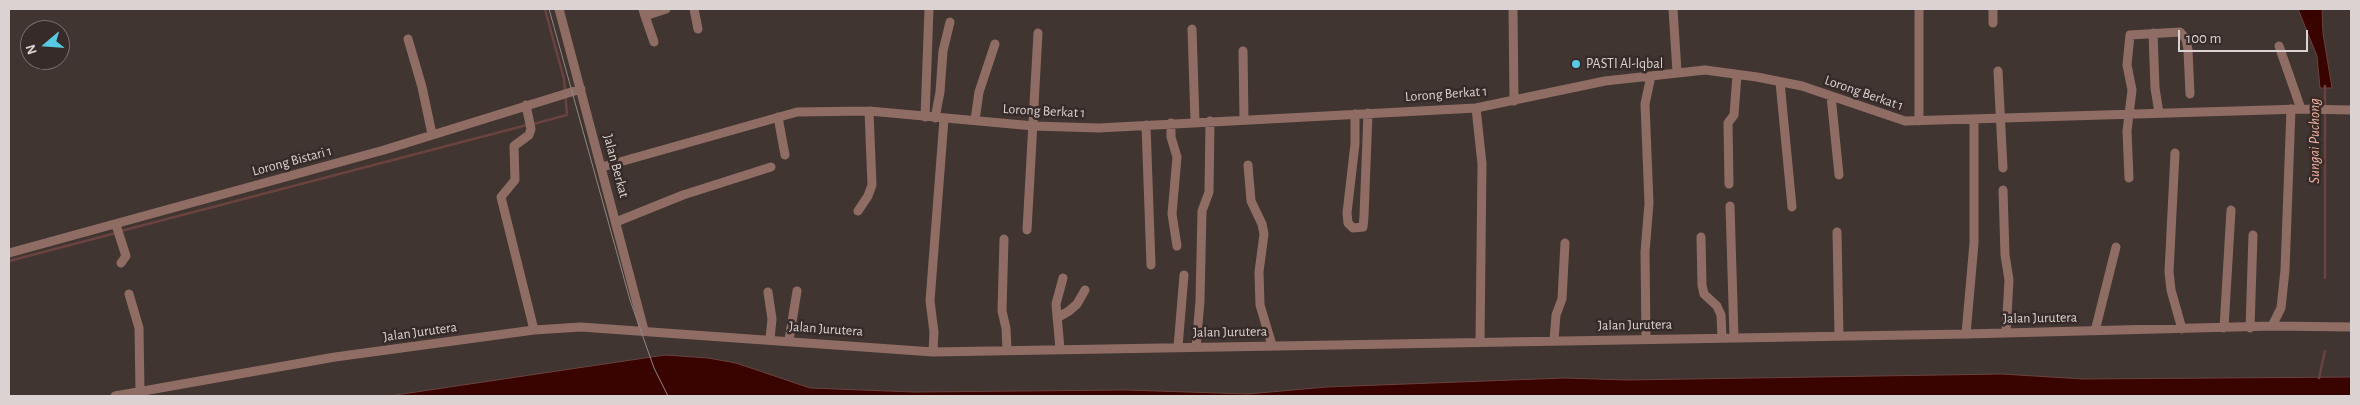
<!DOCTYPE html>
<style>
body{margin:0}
#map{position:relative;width:2360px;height:405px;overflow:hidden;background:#413532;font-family:"Alegreya Sans",sans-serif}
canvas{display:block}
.frame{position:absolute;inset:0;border:10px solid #dbd3d1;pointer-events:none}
.north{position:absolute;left:20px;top:20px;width:50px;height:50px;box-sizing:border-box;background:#362b28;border:1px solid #786e6c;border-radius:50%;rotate:252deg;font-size:14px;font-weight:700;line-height:20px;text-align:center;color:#dbd3d1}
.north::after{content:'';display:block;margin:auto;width:18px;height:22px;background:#57c9e2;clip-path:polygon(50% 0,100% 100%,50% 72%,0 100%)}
.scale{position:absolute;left:2178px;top:30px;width:130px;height:22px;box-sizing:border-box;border:2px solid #dbd3d1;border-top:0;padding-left:6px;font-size:15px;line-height:18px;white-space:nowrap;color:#dbd3d1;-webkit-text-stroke:4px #362b28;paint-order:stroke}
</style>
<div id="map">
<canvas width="2360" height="405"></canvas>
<div class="frame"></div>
<div class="north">N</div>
<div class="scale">100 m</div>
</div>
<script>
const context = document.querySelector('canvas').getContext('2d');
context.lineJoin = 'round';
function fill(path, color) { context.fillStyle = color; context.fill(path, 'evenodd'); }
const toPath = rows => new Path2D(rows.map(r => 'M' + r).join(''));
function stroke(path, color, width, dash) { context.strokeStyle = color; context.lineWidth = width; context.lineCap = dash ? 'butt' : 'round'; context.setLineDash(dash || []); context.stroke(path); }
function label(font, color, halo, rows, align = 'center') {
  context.font = font + ' "Alegreya Sans",sans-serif'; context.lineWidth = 5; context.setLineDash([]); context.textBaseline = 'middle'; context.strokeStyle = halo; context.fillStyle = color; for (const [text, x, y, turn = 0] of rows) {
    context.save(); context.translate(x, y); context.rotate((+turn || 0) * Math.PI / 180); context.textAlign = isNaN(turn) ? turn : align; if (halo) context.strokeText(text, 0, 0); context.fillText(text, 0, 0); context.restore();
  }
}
const water = toPath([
 [2298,9,2322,9,2323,33,2332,88,2320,88,2317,56,2298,9],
 [665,355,708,358,736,363,810,388,914,392,1127,390,1248,394,1326,387,1564,378,1627,380,2002,374,2083,379,2351,377,2351,396,389,396,665,355]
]);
fill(water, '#390400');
stroke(water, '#6a423f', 1);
stroke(toPath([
 [2325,86,2325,278],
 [533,124,567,115,564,79,545,9],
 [121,231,527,125],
 [9,261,116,233],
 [2319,378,2325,351]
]), '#6a423f', 2.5);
stroke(toPath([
 [559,9,644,330],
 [643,9,645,16,666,9],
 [694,9,698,29],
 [1513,9,1514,101],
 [1673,9,1677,72],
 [1919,9,1919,121],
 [1993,9,1993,23],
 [645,16,654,42],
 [1192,29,1195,121],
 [2153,33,2155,88,2159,113],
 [408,39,422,87,432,134],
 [2279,46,2301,109],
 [1243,51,1244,119],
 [1998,71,2003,168],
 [1780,82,1792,207],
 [1831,96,1839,175],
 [526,105,531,129,529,135,514,146,515,180,501,197,534,330],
 [1476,108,1482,164,1480,341],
 [1355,114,1355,144,1347,213,1348,223,1353,228,1363,227,1364,216,1368,113],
 [778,117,785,155],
 [925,117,929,9],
 [935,118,940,92,943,51,950,22],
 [975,120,979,92,995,44],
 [1171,123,1171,137,1177,157,1172,214,1177,246],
 [1146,125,1151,265],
 [2175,153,2169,272,2171,290,2182,329],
 [1248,165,1251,201,1262,224,1264,234,1259,272,1260,305,1272,345],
 [602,167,797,112,869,111,1034,126,1099,128,1476,108,1605,81,1705,70,1757,77,1802,86,1905,121,2301,109,2351,110],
 [2129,178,2127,131,2132,90,2127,65,2130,35,2180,32,2186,39,2188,50,2190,94],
 [1729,184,1728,123,1734,115,1737,75],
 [2003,190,2005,255,2009,280,2006,333],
 [1730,206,1734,337],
 [858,211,868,196,872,185,869,111],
 [616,222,683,195,771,167],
 [116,225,126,256,121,263],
 [1027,230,1038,33],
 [1837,232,1839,336],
 [1701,237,1702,285,1704,294,1717,306,1721,315,1722,338],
 [1004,239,1002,311,1006,328,1007,350],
 [9,253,384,150,581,89],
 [768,292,772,319,770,339],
 [129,294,139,328,140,392],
 [1057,318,1069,311,1077,304,1085,290],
 [2272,326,2281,308,2285,270,2291,109],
 [2224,328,2231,210],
 [2250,328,2253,235],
 [2095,331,2116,247],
 [1966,334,1974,243,1974,119],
 [1646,339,1645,252,1649,203,1645,104,1651,76],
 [789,340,797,291],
 [1554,340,1556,315,1562,299,1565,243],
 [1178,347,1184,275],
 [1196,347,1200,301,1202,211,1209,192,1210,121],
 [1060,349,1056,304,1063,278],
 [933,352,934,332,930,301,944,119],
 [115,396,335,357,534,330,581,327,933,352,1966,334,2272,326,2351,327]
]), '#906d64', 9);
stroke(toPath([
 [549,9,630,300,654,368,668,396]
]), '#908784', 1);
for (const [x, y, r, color] of [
 [1576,64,5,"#57c9e2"]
]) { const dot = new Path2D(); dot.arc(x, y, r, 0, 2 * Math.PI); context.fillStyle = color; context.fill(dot); stroke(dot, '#362b28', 2); }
label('14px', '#dbd3d1', '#362b28', [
 ["PASTI Al-Iqbal",1586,64]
], 'left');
label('14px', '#dbd3d1', '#362b28', [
 ["Lorong Berkat 1",1864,93,19],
 ["Lorong Berkat 1",1446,94,-4],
 ["Lorong Berkat 1",1044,111,3],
 ["Lorong Bistari 1",292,161,-15],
 ["Jalan Berkat",616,166,75],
 ["Jalan Jurutera",2040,318,-1],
 ["Jalan Jurutera",1635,325,-1],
 ["Jalan Jurutera",826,329,4],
 ["Jalan Jurutera",420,332,-8],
 ["Jalan Jurutera",1230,332,-1]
]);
label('italic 15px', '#f3b1a0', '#362b28', [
 ["Sungai Puchong",2314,141,-90]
]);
</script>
